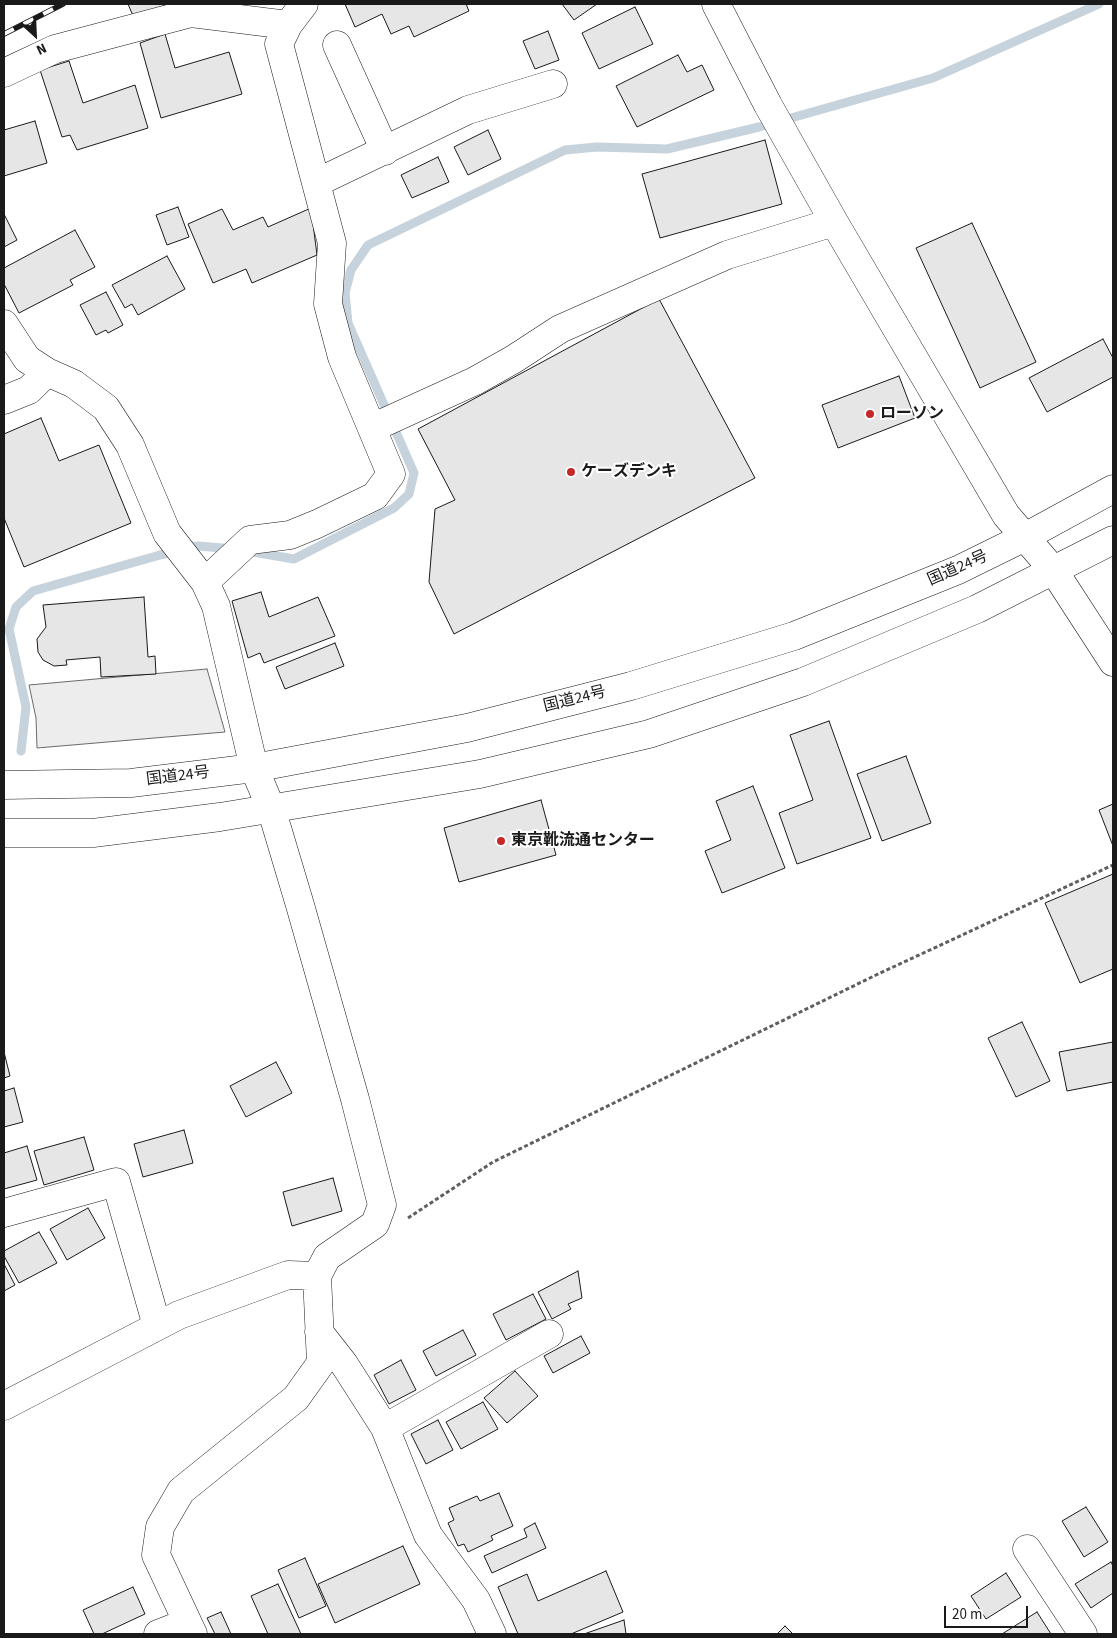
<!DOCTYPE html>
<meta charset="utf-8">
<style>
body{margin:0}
#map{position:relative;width:1117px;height:1638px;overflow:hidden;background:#fff;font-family:"Source Sans 3",sans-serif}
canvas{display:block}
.frame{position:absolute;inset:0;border:5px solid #1a1a1a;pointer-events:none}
.north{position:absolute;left:10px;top:10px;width:50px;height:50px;-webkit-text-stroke:4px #fff;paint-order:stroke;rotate:155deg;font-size:14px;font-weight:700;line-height:20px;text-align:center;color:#1a1a1a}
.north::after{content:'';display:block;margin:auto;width:18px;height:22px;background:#1a1a1a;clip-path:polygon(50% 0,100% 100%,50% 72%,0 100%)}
.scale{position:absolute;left:944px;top:1606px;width:84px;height:22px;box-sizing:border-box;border:2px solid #1a1a1a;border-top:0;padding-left:6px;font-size:15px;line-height:18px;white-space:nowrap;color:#1a1a1a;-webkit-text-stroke:4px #fff;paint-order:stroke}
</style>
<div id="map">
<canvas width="1117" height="1638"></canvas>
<div class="frame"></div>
<div class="north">N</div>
<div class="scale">20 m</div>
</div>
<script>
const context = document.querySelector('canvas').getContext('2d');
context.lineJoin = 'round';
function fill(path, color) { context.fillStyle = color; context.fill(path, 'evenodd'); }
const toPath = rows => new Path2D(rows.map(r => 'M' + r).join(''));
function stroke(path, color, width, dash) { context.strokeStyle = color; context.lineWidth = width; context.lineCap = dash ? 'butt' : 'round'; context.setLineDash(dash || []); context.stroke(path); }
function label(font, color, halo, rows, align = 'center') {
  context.font = font + ' "Source Sans 3","Noto Sans JP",sans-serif'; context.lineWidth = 4; context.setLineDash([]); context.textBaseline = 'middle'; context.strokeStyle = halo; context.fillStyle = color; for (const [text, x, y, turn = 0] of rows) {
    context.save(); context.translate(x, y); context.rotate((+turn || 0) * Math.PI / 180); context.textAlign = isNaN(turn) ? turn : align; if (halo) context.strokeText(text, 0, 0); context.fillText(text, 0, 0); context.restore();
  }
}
const parking = toPath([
 [207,669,225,732,37,748,36,718,29,685,207,669]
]);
fill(parking, '#ededed');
stroke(parking, '#6a6a6a', 1);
stroke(toPath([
 [247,551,294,559,394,508,409,494,414,473,348,323,345,293,351,270,368,245,565,150,597,147,667,149,759,127,933,78,1099,4],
 [21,751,26,707,9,629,16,607,33,591,160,555,198,546,234,549]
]), '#c6d2dc', 9);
const building = toPath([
 [128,4,168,4,134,18,128,4],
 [345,4,466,4,469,11,414,37,409,26,391,34,382,14,355,27,345,4],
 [562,4,597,4,574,20,562,4],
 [635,7,653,44,599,69,582,33,635,7],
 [548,31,559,60,535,69,523,41,548,31],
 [165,34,175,68,229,52,242,94,161,118,140,43,165,34],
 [678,55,687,72,702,65,714,90,637,127,616,86,678,55],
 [69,61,83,103,135,85,148,128,77,150,70,135,62,137,40,70,69,61],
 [35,121,47,163,4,176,4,130,35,121],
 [488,130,501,159,468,175,454,147,488,130],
 [765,140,782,204,660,238,642,174,765,140],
 [438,157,449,182,412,198,401,175,438,157],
 [178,207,189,237,167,245,156,215,178,207],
 [311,208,317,255,252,283,246,269,213,283,188,224,222,209,233,230,263,217,268,227,311,208],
 [4,214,17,240,4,247,4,214],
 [972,223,1036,362,980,388,916,248,972,223],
 [75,230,95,267,70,280,73,285,19,313,4,284,4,268,75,230],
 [167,256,185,289,138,315,132,304,125,308,112,285,167,256],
 [106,292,123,325,108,333,106,330,96,335,80,305,106,292],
 [659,299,755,478,454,634,429,582,435,509,455,500,418,429,659,299],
 [1103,339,1113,358,1113,377,1047,412,1029,378,1103,339],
 [899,376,915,418,838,448,822,405,899,376],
 [41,418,59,461,99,445,131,523,24,567,4,518,4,434,41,418],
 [261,592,269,617,318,597,335,636,264,663,260,653,248,658,232,601,261,592],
 [144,597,148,657,155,656,156,674,101,677,100,657,66,660,67,665,54,666,43,660,38,652,37,639,46,627,43,605,144,597],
 [335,643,344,666,285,689,276,667,335,643],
 [829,721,871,838,797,864,779,813,813,800,790,735,829,721],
 [906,756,931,823,882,841,857,774,906,756],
 [753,786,785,868,722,893,705,851,731,840,716,801,753,786],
 [541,800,556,855,459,882,444,828,541,800],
 [1113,804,1113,846,1099,810,1113,804],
 [1113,874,1113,969,1080,983,1045,903,1113,874],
 [1022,1022,1050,1081,1016,1097,988,1038,1022,1022],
 [1113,1042,1113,1082,1067,1091,1059,1052,1113,1042],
 [4,1052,10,1076,4,1078,4,1052],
 [276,1062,292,1093,246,1117,230,1086,276,1062],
 [14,1088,23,1122,4,1127,4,1091,14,1088],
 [184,1130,193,1163,143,1177,134,1144,184,1130],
 [84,1137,94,1170,44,1185,34,1151,84,1137],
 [27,1146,37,1180,4,1189,4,1153,27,1146],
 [333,1178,342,1211,292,1226,283,1192,333,1178],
 [88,1208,105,1238,67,1260,50,1229,88,1208],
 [39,1232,57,1263,19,1283,4,1256,4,1251,39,1232],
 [4,1264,15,1285,4,1291,4,1264],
 [578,1271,582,1298,568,1304,571,1309,552,1319,538,1292,578,1271],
 [533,1294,546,1319,506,1340,493,1314,533,1294],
 [463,1330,476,1355,436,1376,423,1351,463,1330],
 [581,1336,590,1353,553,1373,544,1356,581,1336],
 [401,1360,416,1390,389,1404,374,1375,401,1360],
 [515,1371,538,1396,507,1423,484,1398,515,1371],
 [483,1402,498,1429,461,1449,446,1422,483,1402],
 [438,1420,453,1450,426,1464,411,1434,438,1420],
 [499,1493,513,1526,491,1536,493,1540,468,1552,464,1544,458,1546,448,1523,454,1520,449,1508,477,1496,480,1501,499,1493],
 [1086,1507,1108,1542,1084,1557,1062,1521,1086,1507],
 [535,1523,546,1548,492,1573,484,1556,527,1537,524,1529,535,1523],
 [403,1546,420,1584,335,1623,318,1584,403,1546],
 [305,1558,326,1606,299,1618,278,1570,305,1558],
 [1111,1562,1113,1566,1113,1593,1091,1608,1075,1584,1111,1562],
 [606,1571,623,1612,571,1634,518,1634,498,1587,527,1574,538,1601,606,1571],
 [1006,1573,1021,1597,986,1619,971,1596,1006,1573],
 [278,1584,301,1634,268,1634,251,1596,278,1584],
 [133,1587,145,1614,102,1634,94,1634,83,1610,133,1587],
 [221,1612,231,1634,215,1634,207,1618,221,1612],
 [1037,1612,1051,1634,1002,1634,1037,1612],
 [624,1620,626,1634,584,1634,624,1620],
 [785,1626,793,1634,777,1634,785,1626]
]);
fill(building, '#e6e6e6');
stroke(building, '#1a1a1a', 1);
const minor = toPath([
 [716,4,768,105,834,222,1006,515,1054,571,1113,662],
 [337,45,385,151],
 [4,73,55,49,191,13,288,25],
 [316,183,468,110,553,84],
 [4,324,27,359,47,372,74,384,106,408,130,445,167,533,205,582,216,606,254,768,271,808,300,905,355,1099,382,1205,375,1224,327,1257,317,1276,321,1363,296,1398,181,1491,160,1527,156,1555,193,1634],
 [4,400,29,390,47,372],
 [372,428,475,381,514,359,560,329,727,255,834,222],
 [205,582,250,540,290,535,317,524,375,496,391,474,342,357,328,304,332,243,279,44,288,25,304,4],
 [4,1213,116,1182,157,1326],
 [319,1332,344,1364,385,1428,428,1535,476,1600,492,1634],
 [4,1406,179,1315,288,1275,317,1276],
 [385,1428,549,1334],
 [1027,1549,1083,1634],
 [158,1634,186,1623]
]);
const highway = toPath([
 [4,785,131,783,254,768,467,728,631,686,794,636,958,570,1025,537,1113,489],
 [4,833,93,833,220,817,480,774,649,734,803,682,977,609,1113,540]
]);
stroke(minor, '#1a1a1a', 29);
stroke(highway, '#1a1a1a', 29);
stroke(toPath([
 [408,1218,493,1162,876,975,1113,865]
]), '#5f5f5f', 3, [4, 2.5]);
stroke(minor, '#fff', 28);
stroke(highway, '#fff', 28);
const rail = toPath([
 [4,34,63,4]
]);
stroke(rail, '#1a1a1a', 5.5);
stroke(rail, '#fff', 4, [11]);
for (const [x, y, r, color] of [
 [870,414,5,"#c62828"],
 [571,472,5,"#c62828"],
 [501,841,5,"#c62828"]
]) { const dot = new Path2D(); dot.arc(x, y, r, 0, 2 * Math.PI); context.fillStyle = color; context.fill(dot); stroke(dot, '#fff', 2); }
label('bold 16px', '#1a1a1a', '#fff', [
 ["ローソン",880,414],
 ["ケーズデンキ",581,472],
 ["東京靴流通センター",511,841]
], 'left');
label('16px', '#1a1a1a', '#fff', [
 ["国道24号",958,569,-24],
 ["国道24号",575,700,-14],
 ["国道24号",178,777,-7]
]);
</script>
